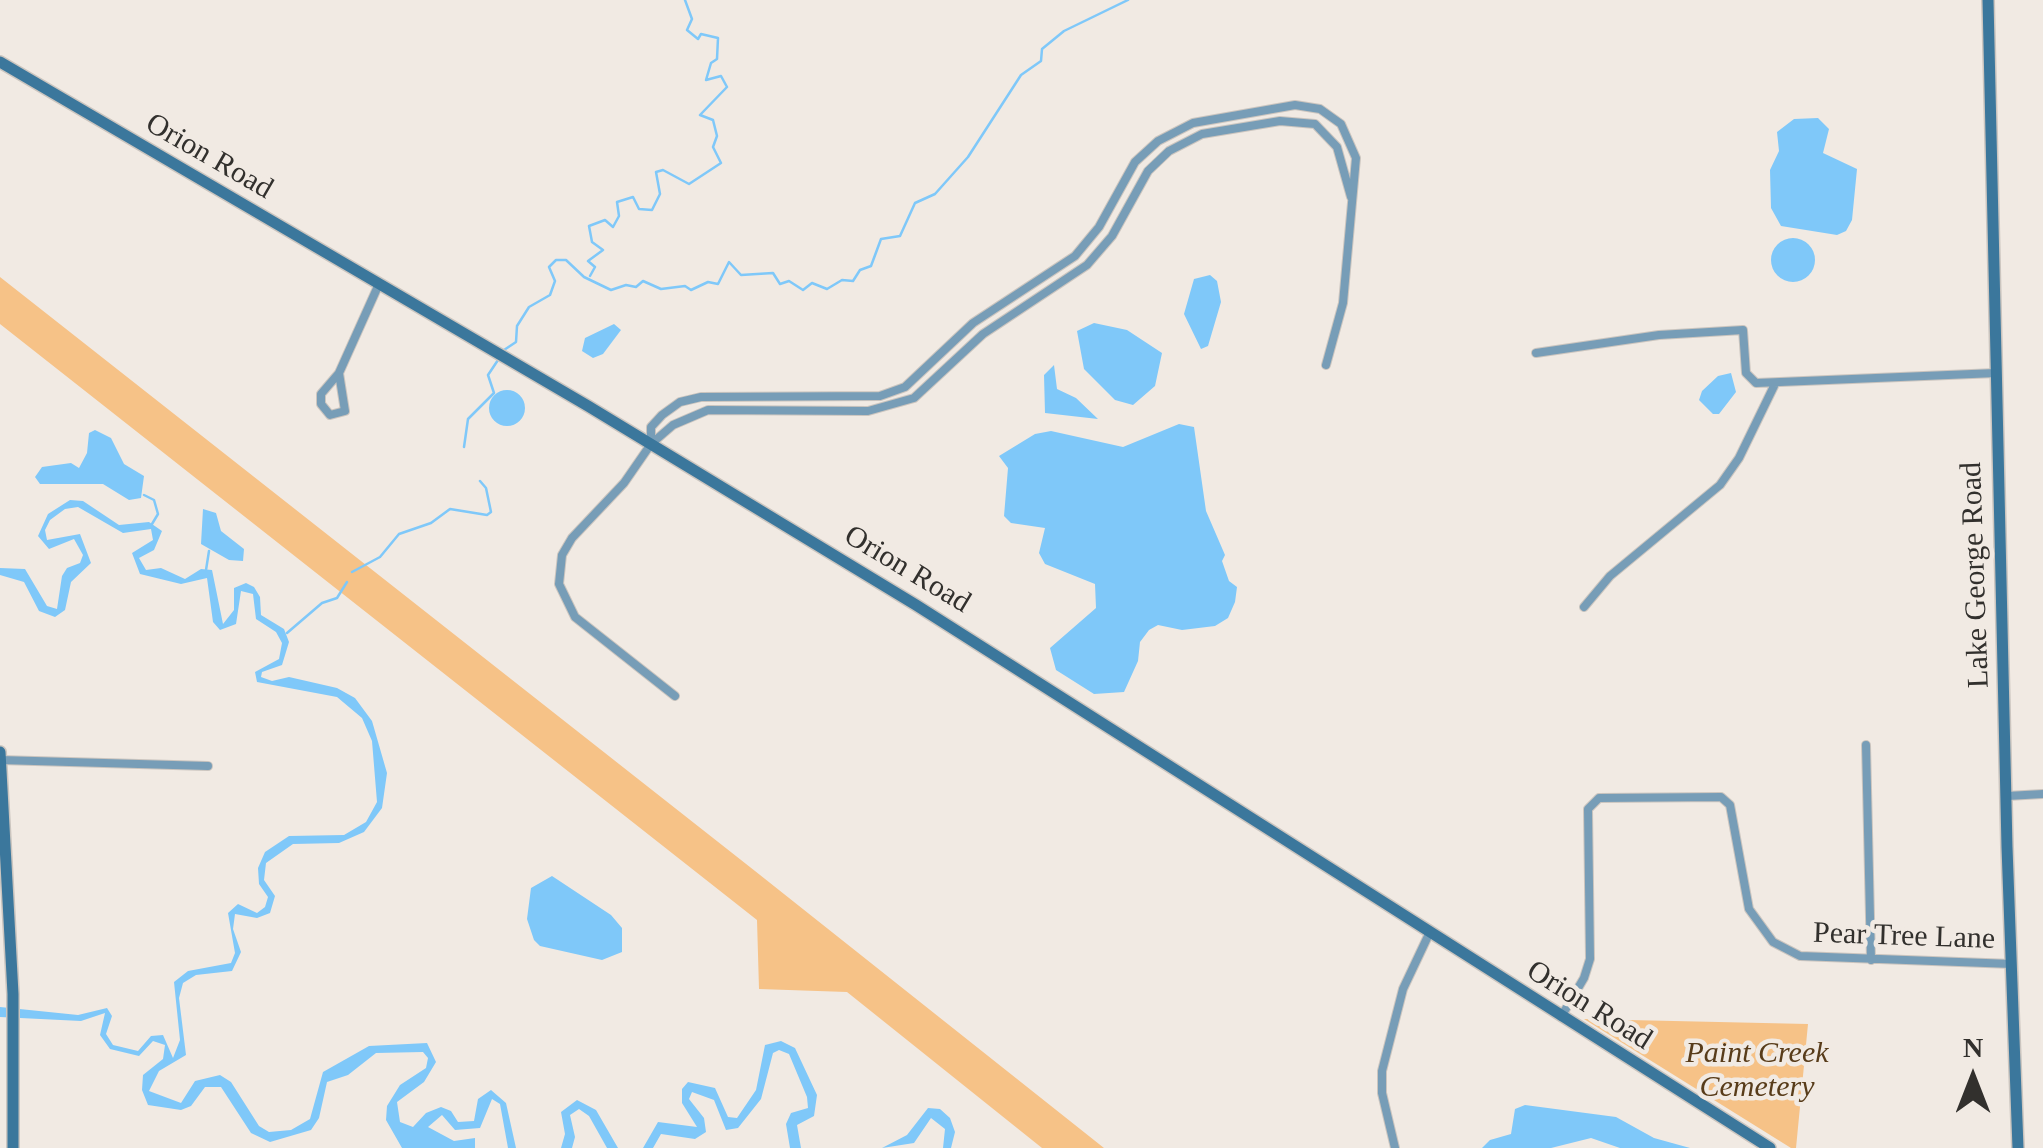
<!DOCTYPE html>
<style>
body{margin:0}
#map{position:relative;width:2043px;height:1148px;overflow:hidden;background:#f1eae3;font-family:"Times New Roman",serif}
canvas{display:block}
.north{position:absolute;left:1923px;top:1028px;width:100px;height:100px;-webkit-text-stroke:8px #f1eae3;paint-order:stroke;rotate:0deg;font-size:28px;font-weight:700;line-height:40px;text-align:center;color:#32302d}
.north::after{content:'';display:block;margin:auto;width:35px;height:45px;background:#32302d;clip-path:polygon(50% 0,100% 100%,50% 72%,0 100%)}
</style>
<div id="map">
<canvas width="2043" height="1148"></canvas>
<div class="north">N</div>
</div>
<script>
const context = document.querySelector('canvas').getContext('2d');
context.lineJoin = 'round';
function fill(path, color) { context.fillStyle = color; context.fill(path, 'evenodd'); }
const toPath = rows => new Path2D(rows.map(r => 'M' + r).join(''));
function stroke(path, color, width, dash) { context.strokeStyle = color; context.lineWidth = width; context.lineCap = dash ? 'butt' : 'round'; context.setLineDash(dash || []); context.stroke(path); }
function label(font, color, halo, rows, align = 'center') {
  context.font = font + ' "Times New Roman",serif'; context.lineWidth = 9; context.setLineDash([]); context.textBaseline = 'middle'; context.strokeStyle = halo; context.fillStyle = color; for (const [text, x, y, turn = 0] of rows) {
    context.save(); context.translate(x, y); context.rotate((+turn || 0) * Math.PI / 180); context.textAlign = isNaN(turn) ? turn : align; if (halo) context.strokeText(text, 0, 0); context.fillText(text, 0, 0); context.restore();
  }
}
fill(toPath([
 [0,277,755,871,1104,1148,1042,1148,847,992,759,989,757,920,0,324],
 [1584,1019,1808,1024,1796,1148,1791,1148]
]), '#f6c287');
fill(toPath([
 [1818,118,1829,129,1823,153,1857,169,1852,220,1846,231,1837,235,1781,226,1771,208,1770,170,1779,151,1777,132,1794,119],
 '1771 260a22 22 0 1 1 44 0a22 22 0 1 1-44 0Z',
 [1210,275,1217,281,1221,302,1208,346,1201,349,1184,314,1194,279],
 [1094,323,1127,330,1162,353,1155,386,1133,405,1115,400,1084,369,1077,331],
 [614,324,621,330,603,354,593,358,582,351,585,338],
 [1054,365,1057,389,1076,398,1098,419,1045,413,1044,375],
 [1731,373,1736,392,1719,414,1713,414,1699,400,1702,391,1718,376],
 '489 408a18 18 0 1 1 36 0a18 18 0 1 1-36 0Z',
 [1179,424,1194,427,1206,511,1225,555,1222,561,1229,581,1237,587,1235,602,1228,618,1215,626,1182,630,1158,625,1149,630,1140,642,1138,661,1124,692,1094,694,1056,670,1050,648,1096,608,1095,584,1045,564,1039,553,1045,528,1011,523,1004,516,1008,468,999,456,1035,434,1051,431,1123,447],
 [95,430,111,438,124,464,144,476,141,498,129,500,103,484,40,484,35,477,42,467,71,463,79,468,87,453,89,433],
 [70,500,83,501,119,525,149,522,162,531,154,550,139,558,146,570,161,568,185,579,201,569,212,570,223,624,234,610,234,588,246,583,254,587,260,597,261,615,284,629,289,642,282,665,262,672,261,677,272,681,289,677,337,688,355,698,372,721,387,773,382,808,364,832,339,843,293,844,266,863,264,880,275,896,270,913,257,918,235,914,233,929,241,952,232,971,196,975,183,983,179,998,186,1055,159,1071,149,1091,181,1103,195,1081,220,1075,231,1082,259,1126,269,1132,291,1130,310,1119,323,1072,369,1046,427,1043,436,1062,424,1082,397,1102,400,1122,413,1127,426,1113,441,1107,451,1111,458,1122,474,1121,478,1099,491,1090,506,1103,516,1148,508,1148,500,1104,492,1099,480,1128,455,1130,442,1115,428,1127,454,1141,475,1138,475,1148,402,1148,386,1120,387,1106,400,1085,426,1068,428,1058,423,1052,376,1053,348,1075,327,1082,319,1118,311,1130,270,1142,251,1133,221,1087,205,1087,191,1106,181,1110,148,1105,142,1090,143,1075,163,1059,165,1045,153,1041,139,1056,110,1049,100,1035,105,1013,81,1021,0,1017,0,1007,78,1015,107,1008,112,1016,106,1034,113,1045,138,1051,151,1036,163,1035,173,1058,180,1040,174,982,188,971,231,963,235,953,228,913,238,904,257,913,265,907,268,897,259,884,258,868,265,852,289,836,344,835,366,822,377,802,372,741,362,718,337,697,257,682,255,672,279,659,282,643,276,632,256,619,253,594,241,591,236,624,220,630,213,622,207,578,181,584,140,574,132,553,153,540,151,529,123,533,78,507,65,509,50,520,45,530,47,540,80,534,91,563,71,582,65,610,55,617,39,611,24,582,0,575,0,568,25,569,47,606,57,609,62,576,67,568,80,563,83,555,74,539,49,549,38,536,48,514],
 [203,509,216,513,221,531,244,549,243,561,229,560,201,544],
 [552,876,611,915,622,928,622,952,602,960,540,946,534,940,527,919,531,888],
 [781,1041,795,1048,817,1095,814,1116,797,1125,801,1148,790,1148,786,1124,791,1113,808,1108,807,1097,789,1054,779,1050,773,1053,761,1099,738,1128,726,1130,714,1100,692,1092,689,1099,704,1118,706,1132,695,1139,661,1134,653,1148,643,1148,658,1122,697,1127,682,1103,682,1089,688,1082,715,1088,728,1117,737,1118,756,1090,765,1045],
 [577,1100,596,1110,618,1148,607,1148,589,1116,579,1109,570,1115,575,1137,572,1148,561,1148,565,1134,561,1112],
 [1525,1105,1616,1117,1654,1138,1690,1148,1620,1148,1591,1138,1551,1148,1482,1148,1490,1140,1511,1134,1515,1109],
 [928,1108,940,1109,950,1118,955,1132,951,1148,943,1148,945,1129,931,1118,914,1143,882,1148,907,1135]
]), '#7fc8f9');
stroke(toPath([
 [590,276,595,267,588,261,603,250,592,242,589,226,605,220,613,227,619,216,617,202,633,197,639,209,652,210,660,194,656,172,663,170,689,184,721,163,713,147,717,136,713,120,700,115,727,87,721,76,706,80,711,63,717,59,718,38,701,34,698,39,687,30,692,19,685,0],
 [504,350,516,342,517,326,529,307,550,295,555,281,549,267,556,260,566,260,584,277,611,290,626,285,636,287,643,281,661,289,685,286,691,290,708,282,718,284,729,262,741,275,773,273,780,284,789,281,803,290,812,283,827,289,842,280,853,281,860,270,871,266,881,239,900,236,915,203,935,194,968,157,1021,75,1041,61,1042,49,1064,31,1128,0],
 [464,447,468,419,494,393,488,375,500,357],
 [144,495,154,500,158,514,152,524],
 [206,570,209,551],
 [352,572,380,557,399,534,431,523,450,509,487,515,491,512,486,488,480,481],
 [287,633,322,603,337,598,347,582]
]), '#7fc8f9', 2.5);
const street = toPath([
 [1536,353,1659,335,1743,330,1746,373,1756,383,1996,373],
 [339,373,321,394,321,404,330,415,345,411,339,373,379,284],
 [651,444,651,427,662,415,680,402,701,397,880,396,905,387,973,323,1075,256,1099,227,1135,162,1158,141,1193,123,1295,105,1320,109,1341,124,1356,158,1343,303,1326,365],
 [1584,607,1610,576,1720,485,1739,458,1775,384],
 [675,696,575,617,559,584,562,555,572,538,624,483,651,444,673,425,708,410,868,411,914,398,983,334,1087,265,1112,236,1148,171,1169,151,1202,134,1280,121,1315,124,1337,147,1351,197],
 [1866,745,1871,960],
 [0,760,208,766],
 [2007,796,2043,794],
 [1561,1017,1584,978,1590,959,1588,809,1599,798,1721,797,1730,805,1749,909,1773,942,1800,956,2012,964],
 [1395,1148,1382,1093,1382,1071,1403,989,1429,934]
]);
const secondary = toPath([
 [1988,0,2007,847,2018,1148],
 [0,62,588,406,916,605,1770,1148],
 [0,752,13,994,13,1148]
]);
stroke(street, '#cbc5bf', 10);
stroke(secondary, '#cbc5bf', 14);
stroke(street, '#779db7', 8);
stroke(secondary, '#3b779c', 11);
label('30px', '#32302d', '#f1eae3', [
 ["Orion Road",209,157,30],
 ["Orion Road",907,570,31],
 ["Lake George Road",1976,575,-92],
 ["Pear Tree Lane",1904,937,2],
 ["Orion Road",1589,1006,32]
]);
label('italic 30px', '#583c1a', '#f1eae3', [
 ["Paint Creek",1757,1054],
 ["Cemetery",1757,1088]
]);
</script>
